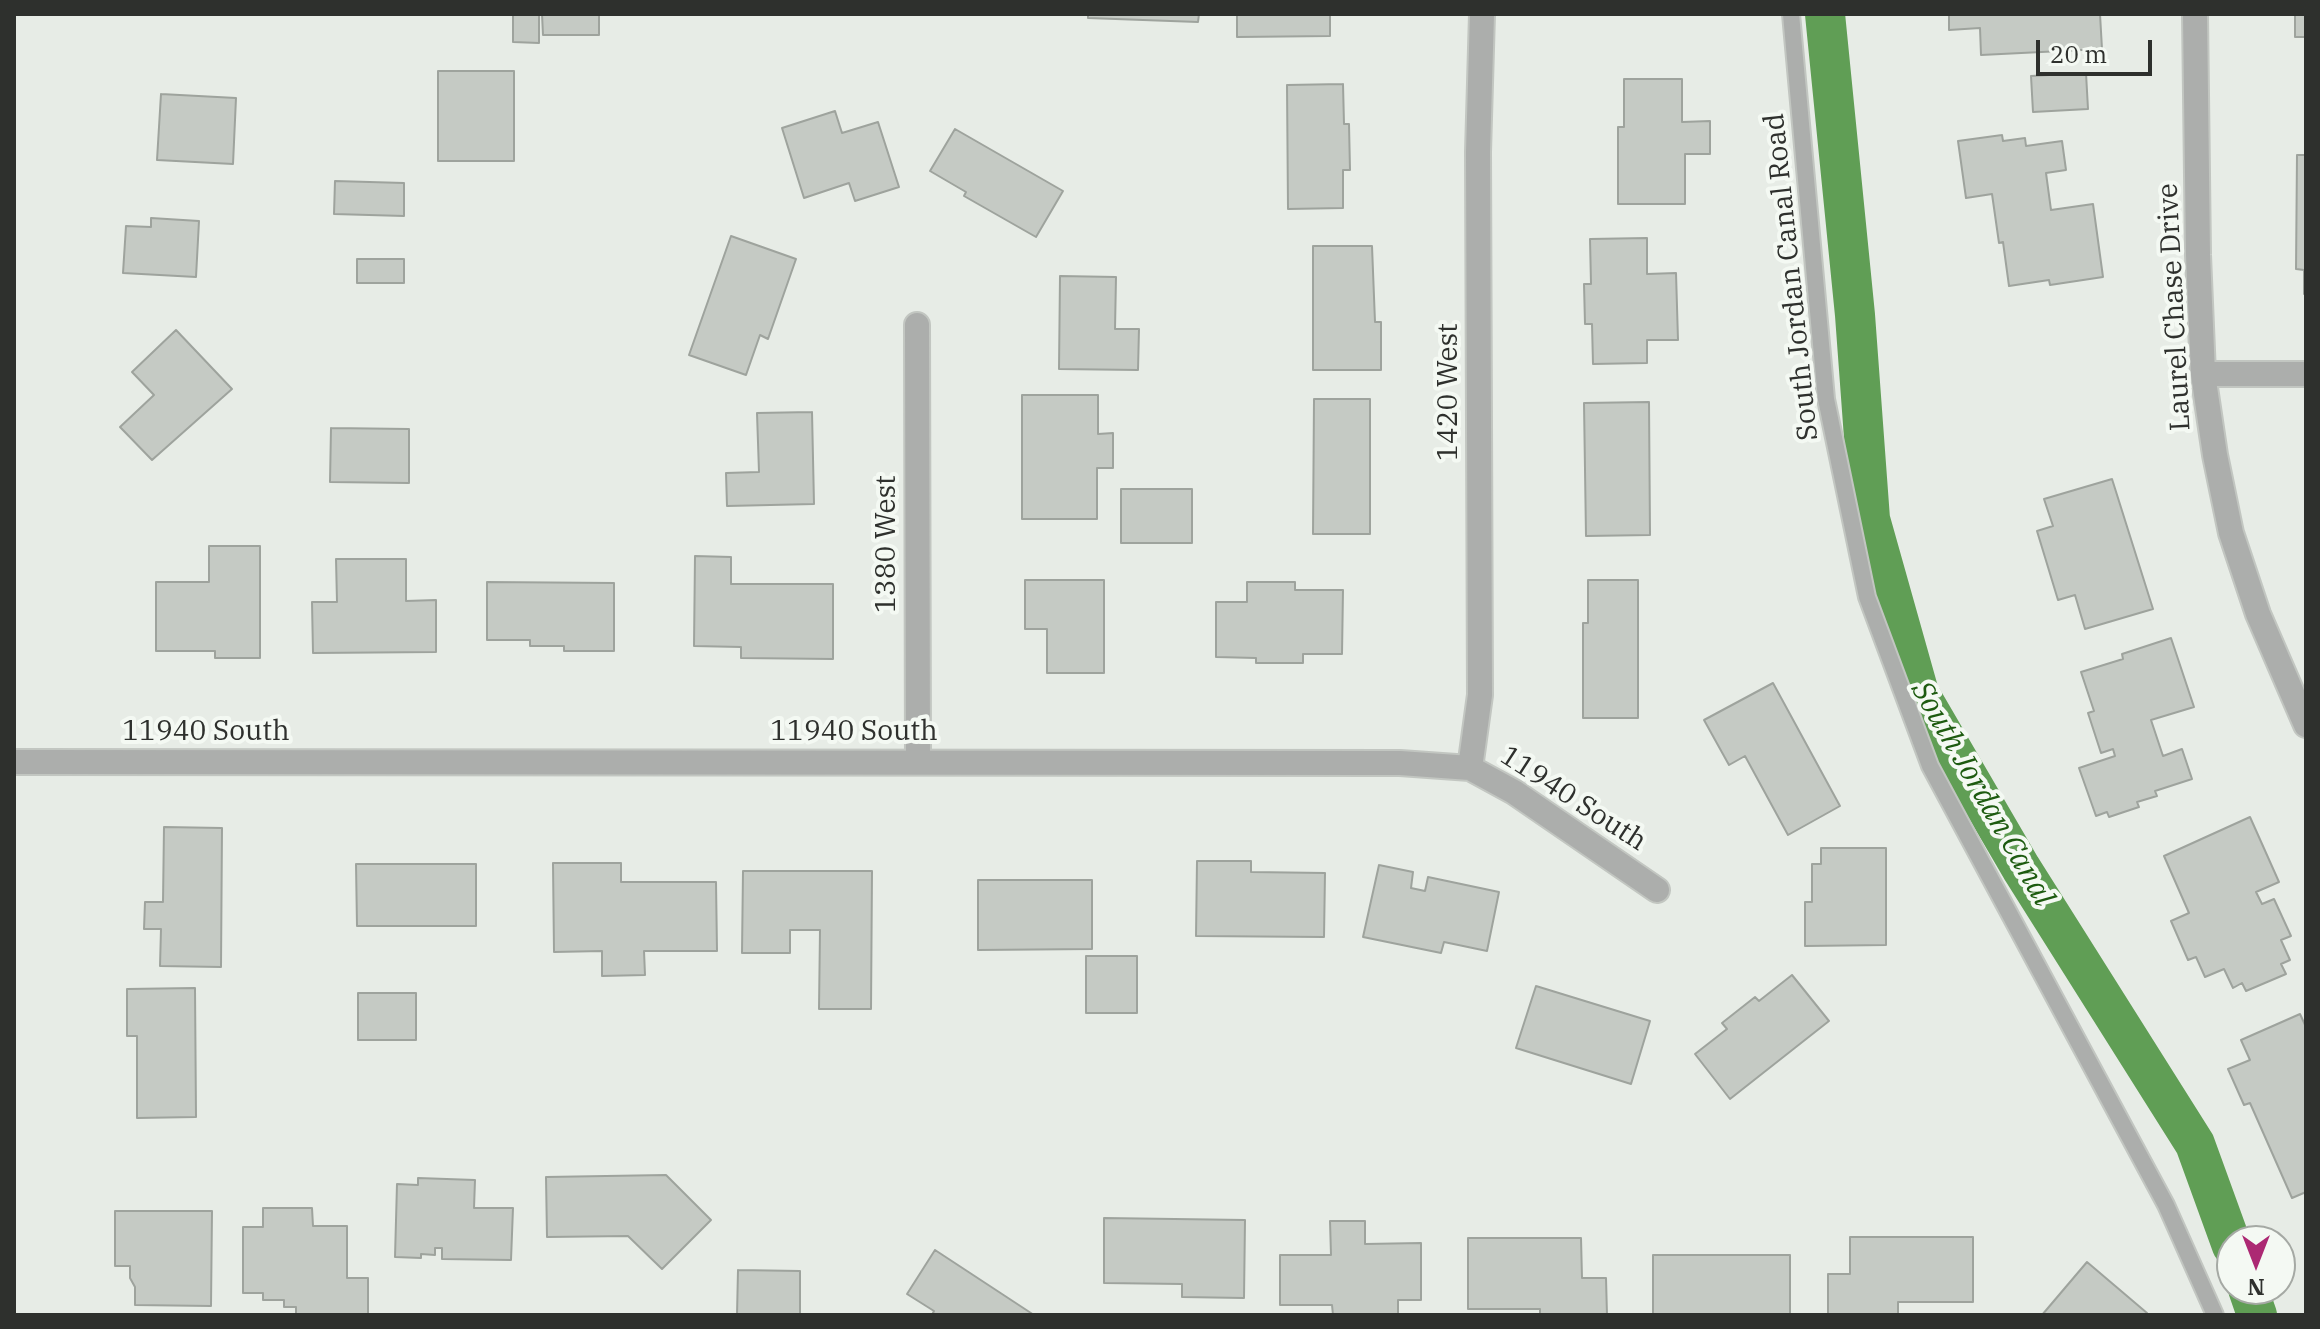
<!DOCTYPE html>
<style>
body{margin:0}
#map{position:relative;width:2320px;height:1329px;overflow:hidden;background:#e7ece6;font-family:"IBM Plex Serif",serif}
canvas{display:block}
.frame{position:absolute;inset:0;border:16px solid #2e302d;pointer-events:none}
.north{position:absolute;left:2216px;top:1225px;width:80px;height:80px;box-sizing:border-box;background:#f4f9f3;border:2px solid #a5a9a4;border-radius:50%;rotate:180deg;font-size:22px;font-weight:700;line-height:32px;text-align:center;color:#2e302d}
.north::after{content:'';display:block;margin:auto;width:28px;height:36px;background:#ac2973;clip-path:polygon(50% 0,100% 100%,50% 72%,0 100%)}
.scale{position:absolute;left:2036px;top:40px;width:116px;height:36px;box-sizing:border-box;border:4px solid #2e302d;border-top:0;padding-left:10px;font-size:24px;line-height:28px;white-space:nowrap;color:#2e302d;-webkit-text-stroke:6px #f4f9f3;paint-order:stroke}
</style>
<div id="map">
<canvas width="2320" height="1329"></canvas>
<div class="frame"></div>
<div class="north">N</div>
<div class="scale">20 m</div>
</div>
<script>
const context = document.querySelector('canvas').getContext('2d');
context.lineJoin = 'round';
const toPath = rows => new Path2D(rows.map(r => 'M' + r).join(''));
function stroke(path, color, width, dash) { context.strokeStyle = color; context.lineWidth = width; context.lineCap = dash ? 'butt' : 'round'; context.setLineDash(dash || []); context.stroke(path); }
function fill(path, color) { context.fillStyle = color; context.fill(path, 'evenodd'); }
function label(font, color, halo, rows, align = 'center') {
  context.font = font + ' "IBM Plex Serif",serif'; context.lineWidth = 8; context.setLineDash([]); context.textBaseline = 'middle'; context.strokeStyle = halo; context.fillStyle = color; for (const [text, x, y, turn = 0] of rows) {
    context.save(); context.translate(x, y); context.rotate((+turn || 0) * Math.PI / 180); context.textAlign = isNaN(turn) ? turn : align; if (halo) context.strokeText(text, 0, 0); context.fillText(text, 0, 0); context.restore();
  }
}
stroke(toPath([
 [1825,14,1855,315,1870,519,1919,693,2021,868,2195,1144,2232,1246],
 [2248,1289,2257,1315]
]), '#609e55', 40);
const building = toPath([
 [513,14,539,14,539,43,513,42,513,14],
 [542,14,599,14,599,35,543,35,542,14],
 [1088,14,1199,14,1198,22,1088,18,1088,14],
 [1237,14,1330,14,1330,36,1237,37,1237,14],
 [1949,14,2100,14,2102,49,1981,55,1980,28,1949,30,1949,14],
 [2295,14,2306,14,2306,37,2295,37,2295,14],
 [438,71,514,71,514,161,438,161,438,71],
 [2086,73,2088,109,2033,112,2031,76,2086,73],
 [1624,79,1682,79,1682,122,1710,121,1710,154,1685,154,1685,204,1618,204,1618,127,1624,127,1624,79],
 [1343,84,1344,124,1349,124,1350,170,1343,170,1343,208,1288,209,1287,85,1343,84],
 [161,94,236,98,233,164,157,160,161,94],
 [835,111,842,133,878,122,899,187,855,201,849,183,804,198,782,128,835,111],
 [955,129,1063,191,1036,237,964,196,966,192,930,171,955,129],
 [2002,135,2003,141,2025,138,2026,146,2062,141,2066,170,2046,173,2051,210,2093,204,2103,277,2050,285,2049,280,2009,286,2003,242,1999,243,1992,194,1966,198,1958,141,2002,135],
 [2297,155,2306,155,2306,294,2304,294,2304,270,2296,269,2297,155],
 [335,181,404,183,404,216,334,214,335,181],
 [151,218,199,221,196,277,123,273,126,226,151,227,151,218],
 [731,236,796,259,768,339,760,335,746,375,689,355,731,236],
 [1647,238,1647,274,1676,273,1678,340,1647,340,1647,363,1593,364,1592,324,1585,324,1584,284,1591,284,1590,239,1647,238],
 [1313,246,1372,246,1375,322,1381,322,1381,370,1313,370,1313,246],
 [357,259,404,259,404,283,357,283,357,259],
 [1060,276,1116,277,1115,329,1139,329,1138,370,1059,369,1060,276],
 [176,330,232,389,152,460,120,427,154,395,132,372,176,330],
 [1022,395,1098,395,1098,434,1113,433,1113,468,1097,468,1097,519,1022,519,1022,395],
 [1314,399,1370,399,1370,534,1313,534,1314,399],
 [1649,402,1650,535,1586,536,1584,403,1649,402],
 [812,412,814,504,727,506,726,473,759,472,757,413,812,412],
 [331,428,409,429,409,483,330,482,331,428],
 [2112,479,2153,609,2085,629,2075,595,2058,600,2037,531,2053,526,2044,499,2112,479],
 [1121,489,1192,489,1192,543,1121,543,1121,489],
 [209,546,260,546,260,658,215,658,215,651,156,651,156,582,209,582,209,546],
 [695,556,731,557,731,584,833,584,833,659,741,658,741,647,694,646,695,556],
 [336,559,406,559,406,601,436,600,436,652,313,653,312,602,337,602,336,559],
 [1025,580,1104,580,1104,673,1047,673,1047,629,1025,629,1025,580],
 [1588,580,1638,580,1638,718,1583,718,1583,623,1588,623,1588,580],
 [487,582,614,583,614,651,564,651,564,646,530,646,530,640,487,640,487,582],
 [1247,582,1295,582,1295,590,1343,590,1342,654,1303,654,1303,663,1256,663,1256,658,1216,657,1216,602,1247,602,1247,582],
 [2171,638,2194,707,2151,720,2163,756,2182,749,2192,779,2155,791,2157,796,2137,802,2139,807,2109,817,2107,812,2096,816,2079,768,2115,756,2113,749,2101,753,2088,713,2094,711,2081,672,2123,659,2122,654,2171,638],
 [1773,683,1840,806,1788,835,1745,756,1729,765,1704,720,1773,683],
 [2250,817,2279,882,2256,892,2262,904,2274,899,2291,936,2281,940,2290,960,2281,964,2286,974,2246,991,2242,983,2233,988,2224,969,2205,977,2196,957,2188,960,2171,921,2189,913,2164,856,2250,817],
 [164,827,222,828,221,967,160,966,161,929,144,929,145,902,163,902,164,827],
 [1821,848,1886,848,1886,945,1805,946,1805,902,1812,902,1812,864,1821,864,1821,848],
 [1197,861,1251,861,1251,872,1325,873,1324,937,1196,936,1197,861],
 [553,863,621,863,621,882,716,882,717,951,644,951,645,975,602,976,602,951,554,952,553,863],
 [356,864,476,864,476,926,357,926,356,864],
 [1379,865,1413,872,1411,888,1425,891,1428,877,1499,892,1487,951,1444,942,1441,953,1363,937,1379,865],
 [743,871,872,871,871,1009,819,1009,820,930,790,930,790,953,742,953,743,871],
 [978,880,1092,880,1092,949,978,950,978,880],
 [1086,956,1137,956,1137,1013,1086,1013,1086,956],
 [1792,975,1829,1021,1730,1099,1695,1054,1727,1029,1722,1023,1755,997,1759,1001,1792,975],
 [1536,986,1650,1021,1631,1084,1516,1048,1536,986],
 [195,988,196,1117,137,1118,137,1036,127,1036,127,989,195,988],
 [358,993,416,993,416,1040,358,1040,358,993],
 [2300,1014,2306,1027,2306,1192,2292,1198,2250,1103,2244,1105,2228,1069,2250,1060,2241,1040,2300,1014],
 [666,1175,711,1220,662,1269,628,1236,547,1237,546,1177,666,1175],
 [418,1178,475,1180,474,1208,513,1208,511,1260,442,1259,442,1248,435,1248,435,1255,421,1254,421,1258,395,1257,397,1184,418,1185,418,1178],
 [263,1208,312,1208,313,1226,347,1226,347,1278,368,1278,368,1315,296,1315,296,1307,284,1307,284,1300,263,1300,263,1293,243,1293,243,1227,263,1227,263,1208],
 [115,1211,212,1211,211,1306,135,1305,135,1287,130,1278,130,1266,115,1266,115,1211],
 [1104,1218,1245,1220,1244,1298,1182,1297,1182,1284,1104,1283,1104,1218],
 [1330,1221,1365,1221,1365,1244,1421,1243,1421,1300,1398,1300,1398,1315,1333,1315,1332,1305,1280,1305,1280,1255,1331,1255,1330,1221],
 [1850,1237,1973,1237,1973,1302,1898,1302,1898,1315,1828,1315,1828,1274,1850,1274,1850,1237],
 [1468,1238,1581,1238,1582,1278,1606,1278,1607,1315,1540,1315,1540,1309,1468,1309,1468,1238],
 [935,1250,1034,1315,932,1315,934,1311,907,1294,935,1250],
 [1653,1255,1790,1255,1790,1315,1653,1315,1653,1255],
 [2087,1262,2147,1313,2146,1315,2042,1315,2087,1262],
 [738,1270,800,1271,800,1315,737,1315,738,1270]
]);
fill(building, '#c5cac4');
stroke(building, '#9ea39d', 2);
const lane = toPath([
 [1791,14,1826,399,1867,597,1930,766,2166,1205,2215,1315]
]);
const street = toPath([
 [2195,14,2198,255,2203,374,2215,455,2231,533,2258,614,2306,725],
 [917,325,918,762],
 [2203,374,2306,374],
 [14,762,1400,763,1470,768,1514,792,1657,890],
 [1470,768,1480,695,1478,152,1482,14]
]);
stroke(lane, '#c2c6c1', 20);
stroke(street, '#c2c6c1', 28);
stroke(lane, '#acaeac', 16);
stroke(street, '#acaeac', 24);
label('28px', '#2e302d', '#f4f9f3', [
 ["South Jordan Canal Road",1792,277,-96],
 ["Laurel Chase Drive",2175,307,-93],
 ["1420 West",1449,392,-90],
 ["1380 West",887,544,-90],
 ["11940 South",206,732],
 ["11940 South",854,732],
 ["11940 South",1573,799,33]
]);
label('italic 30px', '#1d5b10', '#f4f9f3', [
 ["South Jordan Canal",1982,794,60]
]);
</script>
